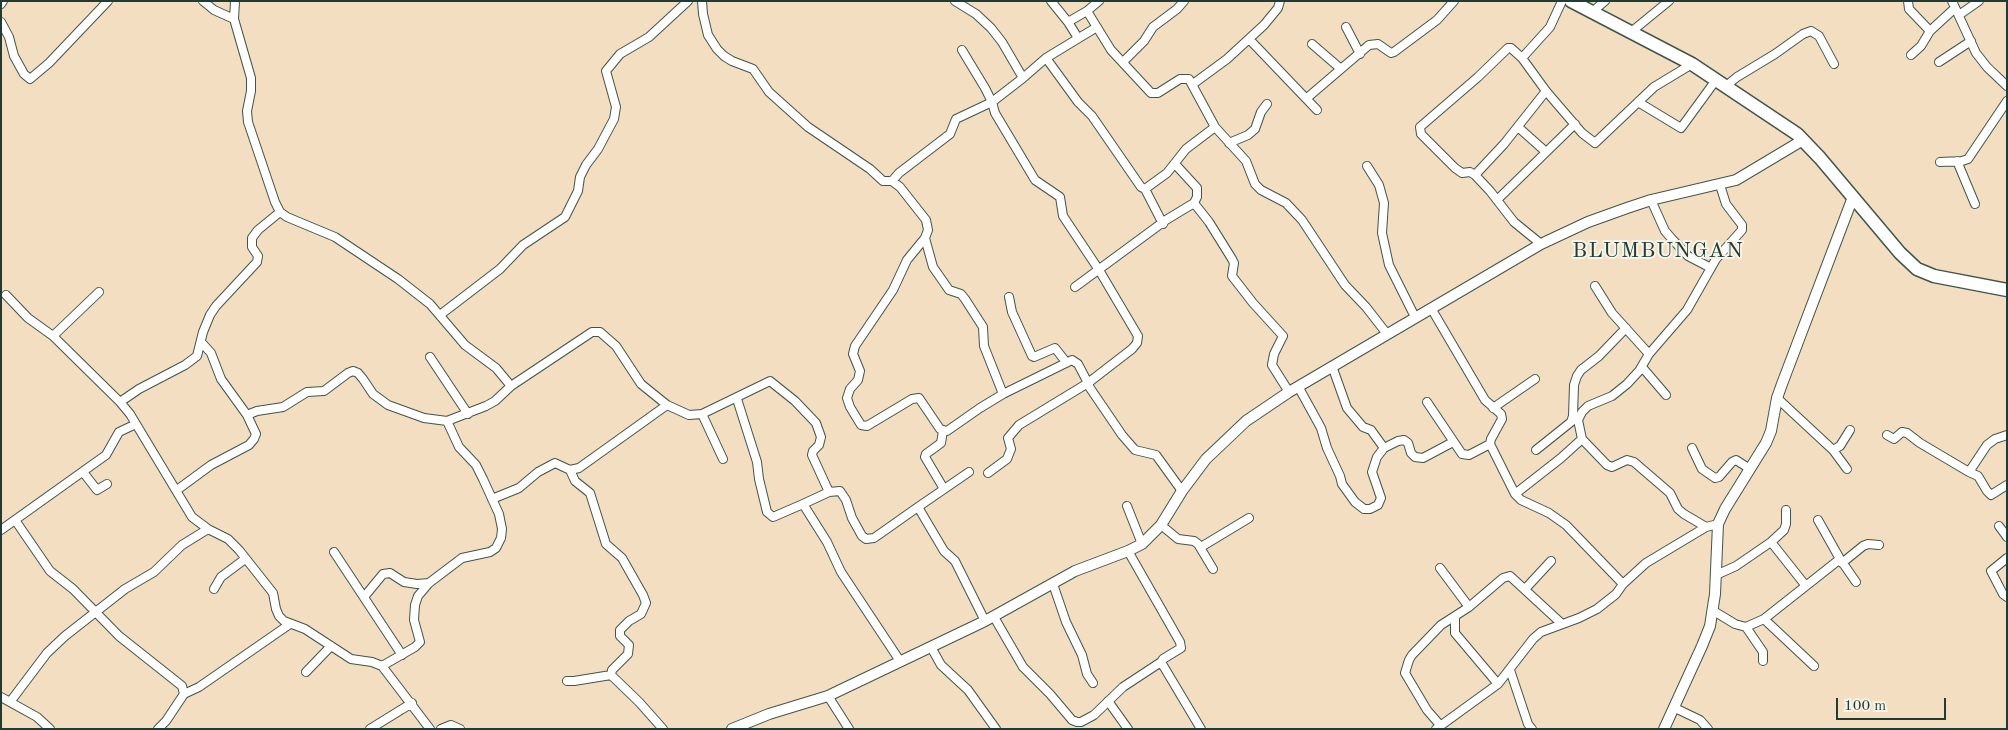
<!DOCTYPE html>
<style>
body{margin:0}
#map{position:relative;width:2008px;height:730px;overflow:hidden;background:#f3dec2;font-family:"Old Standard TT",serif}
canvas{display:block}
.frame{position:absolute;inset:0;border:2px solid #1f3d34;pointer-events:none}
.scale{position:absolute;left:1836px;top:698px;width:110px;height:22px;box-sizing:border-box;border:2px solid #1f3d34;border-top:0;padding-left:6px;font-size:15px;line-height:18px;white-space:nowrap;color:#1f3d34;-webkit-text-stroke:4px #f7f3e8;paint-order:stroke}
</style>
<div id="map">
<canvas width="2008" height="730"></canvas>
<div class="frame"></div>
<div class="scale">100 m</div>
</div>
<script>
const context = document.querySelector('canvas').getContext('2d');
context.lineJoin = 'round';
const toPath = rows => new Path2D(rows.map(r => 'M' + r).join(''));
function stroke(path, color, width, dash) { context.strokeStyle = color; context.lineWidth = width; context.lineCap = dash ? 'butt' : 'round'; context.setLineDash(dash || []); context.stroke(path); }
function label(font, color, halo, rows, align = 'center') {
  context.font = font + ' "Old Standard TT",serif'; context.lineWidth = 4; context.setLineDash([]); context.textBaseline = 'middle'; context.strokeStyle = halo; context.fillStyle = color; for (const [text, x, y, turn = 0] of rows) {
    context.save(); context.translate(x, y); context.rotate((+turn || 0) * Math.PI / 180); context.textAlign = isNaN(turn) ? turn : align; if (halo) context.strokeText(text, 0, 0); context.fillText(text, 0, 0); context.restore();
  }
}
const minor = toPath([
 [203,1,214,10,234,19],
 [235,1,234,19,251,78,251,91,247,111,248,122,275,202,280,212,287,217,335,237,398,279,430,304,465,345,496,368,511,386,495,401,486,406,447,421,424,418,388,405,373,394,363,379,358,373,353,371,348,373,324,391,307,392,283,407,257,411,247,415],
 [702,1,703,14,708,35,717,49,724,56,732,61,753,69,769,92,808,127,870,169,883,181,892,181,900,187,926,220,928,230,925,238,933,267,949,290,961,294,965,299,983,327,984,346,1003,394],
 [955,1,976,14,991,28,1002,42,1023,78,992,102,995,113,1035,180,1060,197,1063,216,1099,270,1138,336,1137,343,1132,349,1088,383,1090,388,1122,435,1135,450,1156,455,1182,491],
 [1051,1,1068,22],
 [1099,1,1087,11,1111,50,1151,93,1158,93,1180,79,1189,79,1215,127,1246,161,1255,184,1261,190,1286,203,1302,220,1345,285,1366,307,1387,334],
 [1908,1,1909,9,1930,31],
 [1952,1,1976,53,1987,67,2007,86],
 [1,4,3,1],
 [1592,12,1605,1],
 [1959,15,1979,1],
 [1,22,9,37,14,56,24,74,30,79,49,63,108,1],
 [1346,27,1360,54],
 [1631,32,1669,1],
 [1078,38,1068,22,1087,11],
 [1249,39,1317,110],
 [1312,44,1341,69],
 [1911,55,1921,46,1930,31,1955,8],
 [1046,58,1078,102,1092,116,1141,187,1145,189,1163,224],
 [1522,58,1550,27,1562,1],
 [1123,62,1144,41,1153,27,1177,9,1184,1],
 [1939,62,1971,41],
 [1023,78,1046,58,1097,27],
 [1193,84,1227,59,1264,25,1278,8,1280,1],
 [1726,86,1737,77,1775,54,1803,34,1811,31,1819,36,1834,64],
 [1307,98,1369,45,1378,44,1391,53,1394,52,1437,20,1454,1],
 [1638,102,1681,128,1716,80],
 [1518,127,1546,152],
 [1229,143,1248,135,1255,129,1261,112,1267,104],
 [1957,161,1975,204],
 [1940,162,1962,161,1968,159,2007,101],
 [1175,164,1197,188,1197,197,1194,203,1209,222,1232,259,1234,263,1232,276,1253,303,1283,336,1274,354,1272,365,1289,392],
 [1367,166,1379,185,1384,203,1382,233,1389,265,1415,317],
 [1475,175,1504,144,1546,91],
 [892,181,899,173,950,134,956,119,992,102,985,88,962,50],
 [1145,189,1167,173,1186,149,1215,127],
 [1497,200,1575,124],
 [1651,200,1665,231,1672,239,1688,256,1711,268],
 [925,238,907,260,893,290,855,346,853,354,860,371,858,380,850,389,847,398,850,407,861,425,867,426,912,399,919,398,940,429,947,431,980,408,1003,394,1072,360,1078,364,1088,383,1019,425,1008,438,1011,449,1007,459,988,473],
 [1541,244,1514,222,1490,191,1475,175,1470,172,1462,173,1455,168,1421,134,1420,127,1478,77,1508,48,1511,48,1522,58,1546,91,1582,133,1595,143,1654,87,1692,64],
 [1595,286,1612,313,1649,354],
 [1075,287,1166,220,1194,203],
 [6,295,28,318,53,336,120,402,130,414,192,517,208,529,228,539,239,550,273,593,276,609,279,616,284,621,305,629,351,659,372,662,382,666,430,729],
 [1009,297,1012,312,1032,356,1034,357,1055,348,1066,362],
 [1431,308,1485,400,1501,414,1502,419,1491,439,1490,444,1515,494,1521,500,1549,513,1566,525,1623,584],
 [440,315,500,269,523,245,565,217,578,191,580,177,586,165,598,149,614,119,616,107,606,71,620,54,649,37,688,1],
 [53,336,99,292],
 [430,357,468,414],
 [1332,366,1347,408,1363,427,1371,430,1384,448,1398,441,1404,440,1408,443,1411,453,1415,457,1423,458,1453,442],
 [1642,367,1666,395],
 [511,386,592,332,600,332,616,346,641,384,667,405],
 [1299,388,1321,428,1327,448,1340,476,1342,484,1355,502,1364,509,1370,509,1378,505,1381,498,1372,472,1377,457,1384,448],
 [1777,398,1833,450,1847,469],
 [737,399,757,462,759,479,767,512,773,517,803,504,827,542,841,572,900,661],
 [120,402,139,389,185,365,197,356,203,332,210,315,216,306,257,262,258,256,252,247,252,238,258,230,280,212],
 [1427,402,1462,454,1469,455,1490,444],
 [1493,408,1535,379],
 [702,414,723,459],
 [943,431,941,443,926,454,925,457,944,489],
 [1887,435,1894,439,1902,432,1907,433,1920,443,1969,472,1987,445,1995,439,2007,435],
 [1692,448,1702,469,1715,478,1719,477,1732,462,1736,460,1750,469],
 [1536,450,1571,422,1573,416,1574,385,1577,376,1581,370,1599,356,1626,328],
 [1833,450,1840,446,1850,430],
 [570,470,575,481,590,493,606,544,622,558,643,595,646,603,641,614,629,621,620,630,620,636,629,645,628,654,612,670,611,675,639,702,663,729],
 [83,472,97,490,107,484],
 [1969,472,1978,476,1987,491,1991,495,2007,485],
 [177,490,211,465,249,445,254,439,256,434,247,415,221,379,211,353,201,342],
 [1515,494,1561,458,1582,439],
 [492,499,519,488,538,472,555,463,570,470,579,468,667,405,689,415,702,414,770,381,795,401,816,423,821,437,819,445,813,451,812,455,829,492],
 [803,504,829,492,840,491,846,500,852,518,862,536,866,539,874,538,918,507,944,551,955,561,985,621],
 [1127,506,1142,544],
 [918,507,969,472],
 [15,520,50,571,73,589,119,636,182,686,184,694,166,721,158,729],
 [1818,520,1840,559,1856,582],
 [1161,525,1178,539,1194,541,1198,544,1213,569],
 [1999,526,2007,537],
 [1706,527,1684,514,1678,509,1670,493,1634,462,1627,460,1612,467,1607,465,1582,439,1578,420,1582,412,1588,406,1612,396,1627,384,1639,371,1649,354,1687,310,1716,259,1742,230,1742,225,1726,204,1720,185],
 [1,530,106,455,119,432,136,424],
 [1771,542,1806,586],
 [1201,547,1249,518],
 [1128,551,1180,642,1181,648,1163,659,1161,662,1201,729],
 [334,552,402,655],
 [2007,558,1991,571,2003,594,2007,597],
 [1842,563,1863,546,1868,544,1879,545],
 [1440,568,1469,607],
 [1716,575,1736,566,1771,542,1784,530,1786,524,1786,510],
 [1053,584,1066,622,1082,655,1087,674,1093,683],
 [1526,588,1551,561],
 [214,589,221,577,245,559],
 [364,597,383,574,390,573,404,582,417,584,429,583],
 [1712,610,1735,624,1746,627,1764,619,1840,559],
 [994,617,1023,667,1050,694,1072,720,1077,722,1081,722,1094,715,1123,687,1161,662],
 [1455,617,1455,633,1498,684],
 [1764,619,1814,666],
 [1746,627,1763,652,1763,661],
 [931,647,941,665,968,690,996,729],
 [382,666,415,647,420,642,414,620,415,605,418,596,429,583,462,558,490,552,496,548,501,538,502,529,499,514,483,479,476,465,459,447,447,421],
 [1510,670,1528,724,1532,729],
 [306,672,331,646],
 [567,681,574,681,611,675],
 [184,694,199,687,290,624],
 [828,696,849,729],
 [1,697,37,717,50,729],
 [1108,701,1128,729],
 [10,702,47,653,65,636,125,589,154,572,182,545,208,529],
 [1675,708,1700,720,1708,729],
 [1440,725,1427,710,1405,673,1409,660,1412,655,1441,625,1469,607,1503,578,1510,576,1562,624],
 [370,729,412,703],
 [441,729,451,725,460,729],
 [1436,729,1498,684,1533,639,1541,632,1579,618,1597,609,1616,594,1623,584,1646,563,1706,527,1718,524]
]);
const tertiary = toPath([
 [732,729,769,714,828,696,985,621,1075,571,1128,551,1142,544,1161,525,1182,491,1206,459,1246,421,1289,392,1541,244,1588,222,1627,208,1651,200,1736,180,1803,140],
 [1664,729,1702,646,1710,626,1715,594,1718,524,1725,509,1766,443,1771,431,1777,398,1782,384,1853,197]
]);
const primary = toPath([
 [1571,1,1692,64,1797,134,1820,158,1900,253,1917,269,1934,276,2007,290]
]);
stroke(minor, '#3f5549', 10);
stroke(tertiary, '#3f5549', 12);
stroke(primary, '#3f5549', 15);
stroke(minor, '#fff', 8);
stroke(tertiary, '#fff', 10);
stroke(primary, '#fff', 12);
context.letterSpacing = '1px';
label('22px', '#1f3d34', '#f7f3e8', [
 ["BLUMBUNGAN",1658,251]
]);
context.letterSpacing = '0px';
</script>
